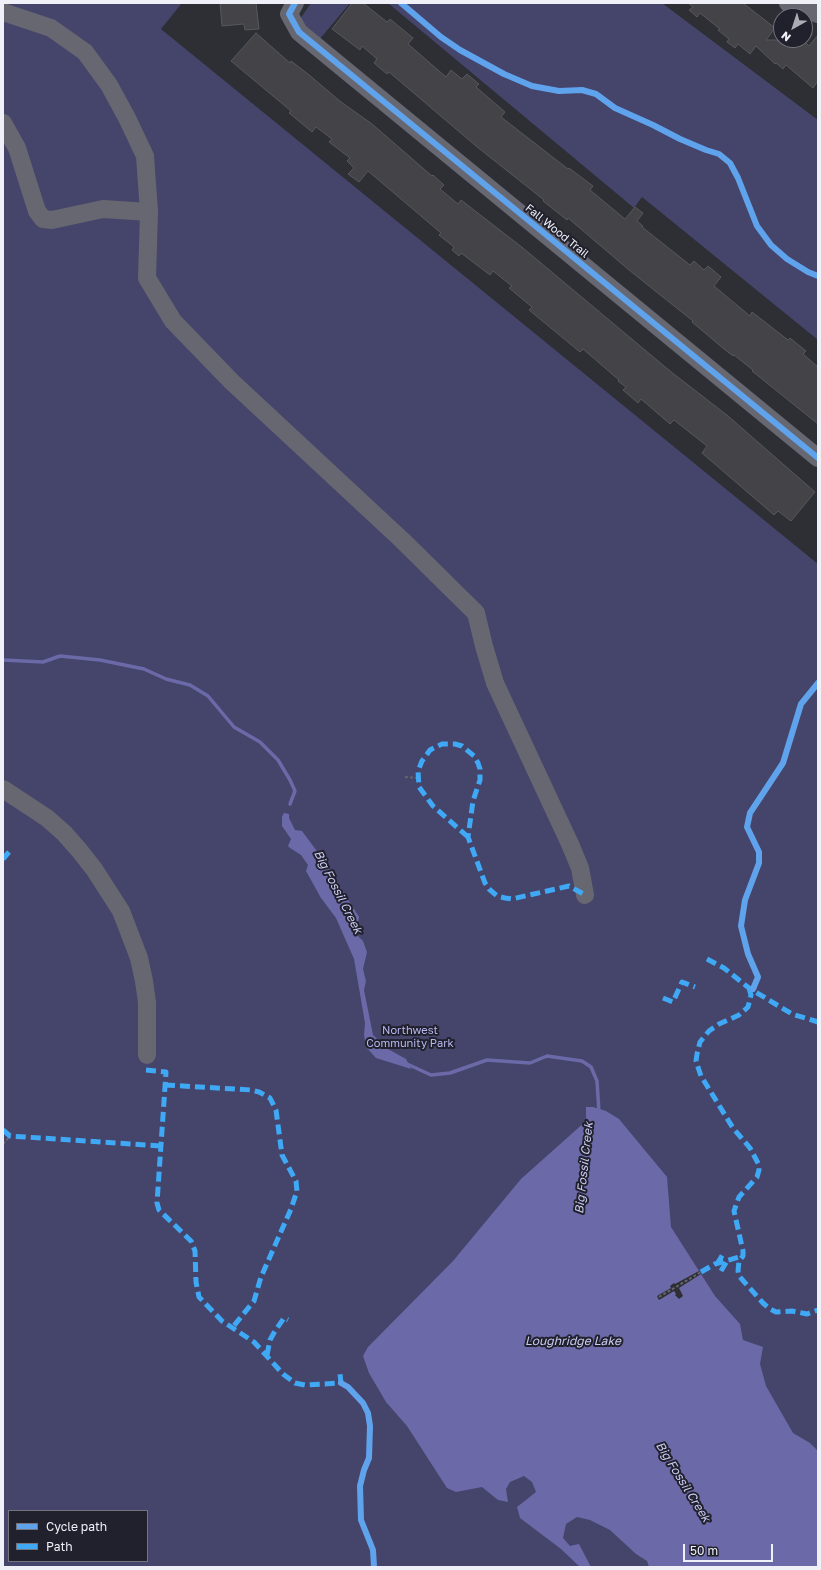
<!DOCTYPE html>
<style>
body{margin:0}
#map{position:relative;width:821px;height:1570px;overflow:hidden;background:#2e2e35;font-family:"Golos Text",sans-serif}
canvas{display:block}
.frame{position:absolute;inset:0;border:4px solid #f0f0f9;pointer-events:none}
.legend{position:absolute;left:8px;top:1510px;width:140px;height:52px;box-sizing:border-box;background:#21212d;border:1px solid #74747f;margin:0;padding:5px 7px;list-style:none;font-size:12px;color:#f0f0f9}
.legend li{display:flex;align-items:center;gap:8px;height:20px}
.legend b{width:20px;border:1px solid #74747f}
.north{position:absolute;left:773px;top:8px;width:40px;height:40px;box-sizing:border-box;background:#21212d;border:1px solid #74747f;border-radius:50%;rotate:219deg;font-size:11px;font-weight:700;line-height:16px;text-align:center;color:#f0f0f9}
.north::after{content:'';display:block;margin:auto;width:14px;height:18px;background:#acacb4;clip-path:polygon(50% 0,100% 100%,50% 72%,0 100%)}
.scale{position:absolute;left:683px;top:1544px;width:90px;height:18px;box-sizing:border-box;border:2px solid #f0f0f9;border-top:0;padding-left:5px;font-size:12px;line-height:14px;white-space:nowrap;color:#f0f0f9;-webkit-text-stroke:3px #21212d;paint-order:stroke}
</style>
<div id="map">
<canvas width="821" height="1570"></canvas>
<div class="frame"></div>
<ul class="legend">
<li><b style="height:5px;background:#60a3ed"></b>Cycle path</li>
<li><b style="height:5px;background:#3fa9f5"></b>Path</li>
</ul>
<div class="north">N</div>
<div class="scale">50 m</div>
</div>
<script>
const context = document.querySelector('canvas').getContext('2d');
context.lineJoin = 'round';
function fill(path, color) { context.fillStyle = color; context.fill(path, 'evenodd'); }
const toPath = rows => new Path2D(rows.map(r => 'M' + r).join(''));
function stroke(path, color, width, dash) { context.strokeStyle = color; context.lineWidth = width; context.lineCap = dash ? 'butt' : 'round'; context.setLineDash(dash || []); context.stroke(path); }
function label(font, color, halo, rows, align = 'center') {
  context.font = font + ' "Golos Text",sans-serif'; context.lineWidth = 4; context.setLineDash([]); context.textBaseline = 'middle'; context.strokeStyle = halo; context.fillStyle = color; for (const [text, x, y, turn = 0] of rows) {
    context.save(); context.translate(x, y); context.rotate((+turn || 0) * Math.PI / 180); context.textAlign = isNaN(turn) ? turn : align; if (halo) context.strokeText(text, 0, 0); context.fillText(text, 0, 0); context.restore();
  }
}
fill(toPath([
 [3,3,182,3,161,29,818,564,818,1567,3,1567],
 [9,1511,147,1511,147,1561,9,1561],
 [311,3,350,3,319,40,308,30,300,19],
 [388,3,662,3,818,120,818,340,642,197,634,208]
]), '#45446b');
fill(toPath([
 [284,813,289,814,289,818,295,830,302,831,322,858,359,917,356,934,363,941,367,952,363,969,366,981,364,990,373,1035,388,1049,406,1059,411,1069,376,1058,366,1047,364,1035,365,1023,354,959,336,918,321,898,306,871,308,865,301,855,290,848,288,846,291,839,282,826,282,817],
 [586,1107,593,1107,606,1111,619,1119,667,1177,671,1227,715,1296,740,1324,743,1340,763,1347,760,1364,766,1386,793,1433,810,1443,818,1451,818,1567,649,1567,647,1561,636,1554,610,1530,590,1520,577,1517,566,1524,563,1538,570,1546,579,1544,591,1567,580,1567,561,1549,520,1518,517,1507,536,1492,532,1482,524,1476,510,1482,506,1489,508,1502,498,1500,482,1487,456,1492,447,1488,407,1426,386,1402,369,1373,363,1356,368,1347,453,1261,521,1179,586,1121]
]), '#6b69a8');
fill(toPath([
 [699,1271,701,1274,679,1288,683,1296,679,1299,675,1295,676,1294,674,1291,659,1300,657,1296,671,1288,670,1286,674,1283,675,1284]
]), '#2e2e35');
stroke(toPath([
 [3,660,43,662,60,656,100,660,144,669,166,679,190,685,208,696,234,727,260,742,278,760,290,780,295,791,290,804],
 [405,1063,431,1075,450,1073,487,1060,530,1063,547,1056,582,1061,591,1067,597,1081,599,1112]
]), '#6b69a8', 3.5);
const building = toPath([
 [220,3,256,3,259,29,245,30,244,24,222,26,220,3],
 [352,3,363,3,387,22,390,19,413,38,408,44,446,77,451,70,462,79,467,74,479,84,476,87,505,112,501,117,568,169,569,168,593,186,590,190,625,219,635,207,643,213,637,221,643,226,642,227,690,265,694,261,704,270,708,266,721,277,714,286,750,316,752,312,788,340,790,338,806,351,803,354,818,367,818,424,752,371,753,370,734,355,733,356,724,349,692,322,693,321,629,270,568,218,567,220,543,201,544,200,476,146,389,72,387,74,374,63,377,59,362,46,360,50,332,29,352,3],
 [688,3,743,3,775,28,766,40,803,40,809,46,818,35,818,81,813,88,786,65,783,69,776,63,775,64,756,46,750,54,738,44,735,48,727,42,729,39,718,30,720,29,700,13,697,17,689,10,693,7,688,3],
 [256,33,290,63,291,61,308,74,341,102,372,124,432,176,433,175,444,185,440,189,458,204,461,200,523,248,670,371,728,416,815,492,791,521,778,511,774,515,702,453,707,446,674,420,670,424,641,399,638,403,623,390,626,387,618,381,619,380,583,349,580,352,529,310,532,307,509,288,512,286,493,271,490,275,461,253,459,256,452,250,454,247,439,235,441,233,368,171,359,182,348,174,354,168,347,161,350,158,329,142,332,139,316,127,312,132,289,113,291,111,231,61,256,33]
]);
fill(building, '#434348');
stroke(building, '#57575d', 1);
stroke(toPath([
 [405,777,418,778],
 [3,1144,10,1136],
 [659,1297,701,1272]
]), '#65656c', 2, [3, 2]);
stroke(toPath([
 [295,3,289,14,299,32,818,458],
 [788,3,818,14],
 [3,12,51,28,85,52,109,85,127,118,145,156,149,212,147,278,173,321,231,381,402,540,476,613,484,646,495,683,570,844,580,868,585,895],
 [3,123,17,148,37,211,43,219,52,220,103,209,149,212],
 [3,789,47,818,64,833,79,850,94,869,121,911,139,958,144,981,147,1002,147,1055]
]), '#676771', 18);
stroke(toPath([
 [468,837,433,806,419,787,418,771,422,761,430,750,442,744,455,744,462,746,474,756,478,763,480,769,480,780,473,801,468,837,485,883,489,889,497,896,505,898,512,899,569,886,585,895],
 [3,859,9,852],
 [707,959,724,968,749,988,782,1008,792,1014,818,1022],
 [749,988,751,995,748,1007,739,1015,719,1024,709,1031,700,1042,697,1054,696,1061,701,1076,733,1128,750,1148,759,1165,759,1170,757,1177,739,1197,734,1211,743,1251,743,1256,739,1261,738,1271,739,1276,763,1303,770,1309,776,1312,792,1311,807,1314,818,1310],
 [663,998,673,1002,682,982,695,987],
 [146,1070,166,1072,157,1203,159,1210,191,1241,195,1251,196,1282,199,1297,222,1321,254,1342,283,1374,295,1383,305,1385,341,1383,340,1374],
 [165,1085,252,1090,259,1092,270,1098,276,1110,282,1155,296,1181,297,1191,291,1209,261,1277,254,1301,232,1328],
 [3,1130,10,1136,161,1146],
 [717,1264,723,1254],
 [721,1271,727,1261],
 [701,1272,715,1264,743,1256],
 [267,1355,270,1340,275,1331,284,1318,288,1320]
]), '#3fa9f5', 5, [10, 5]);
stroke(toPath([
 [295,3,289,14,299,32,818,458],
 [401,3,441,37,460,50,504,74,532,86,559,91,582,90,596,94,615,108,653,125,680,139,706,150,719,154,730,163,738,178,757,226,771,245,787,259,808,272,818,276],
 [753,989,758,977,748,954,741,926,745,900,759,863,759,852,747,827,750,813,783,763,801,704,818,683],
 [341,1383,348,1387,363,1403,368,1413,370,1426,369,1458,364,1470,360,1486,361,1520,373,1550,374,1567]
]), '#60a3ed', 6);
label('11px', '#f0f0f9', '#21212d', [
 ["Fall Wood Trail",557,231,39]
]);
label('11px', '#b7b8f1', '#21212d', [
 ["Northwest",410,1031],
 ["Community Park",410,1044]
]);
label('italic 12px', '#cacbf2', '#21212d', [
 ["Big Fossil Creek",338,892,63],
 ["Big Fossil Creek",584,1168,-84],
 ["Loughridge Lake",573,1341],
 ["Big Fossil Creek",683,1482,58]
]);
</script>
